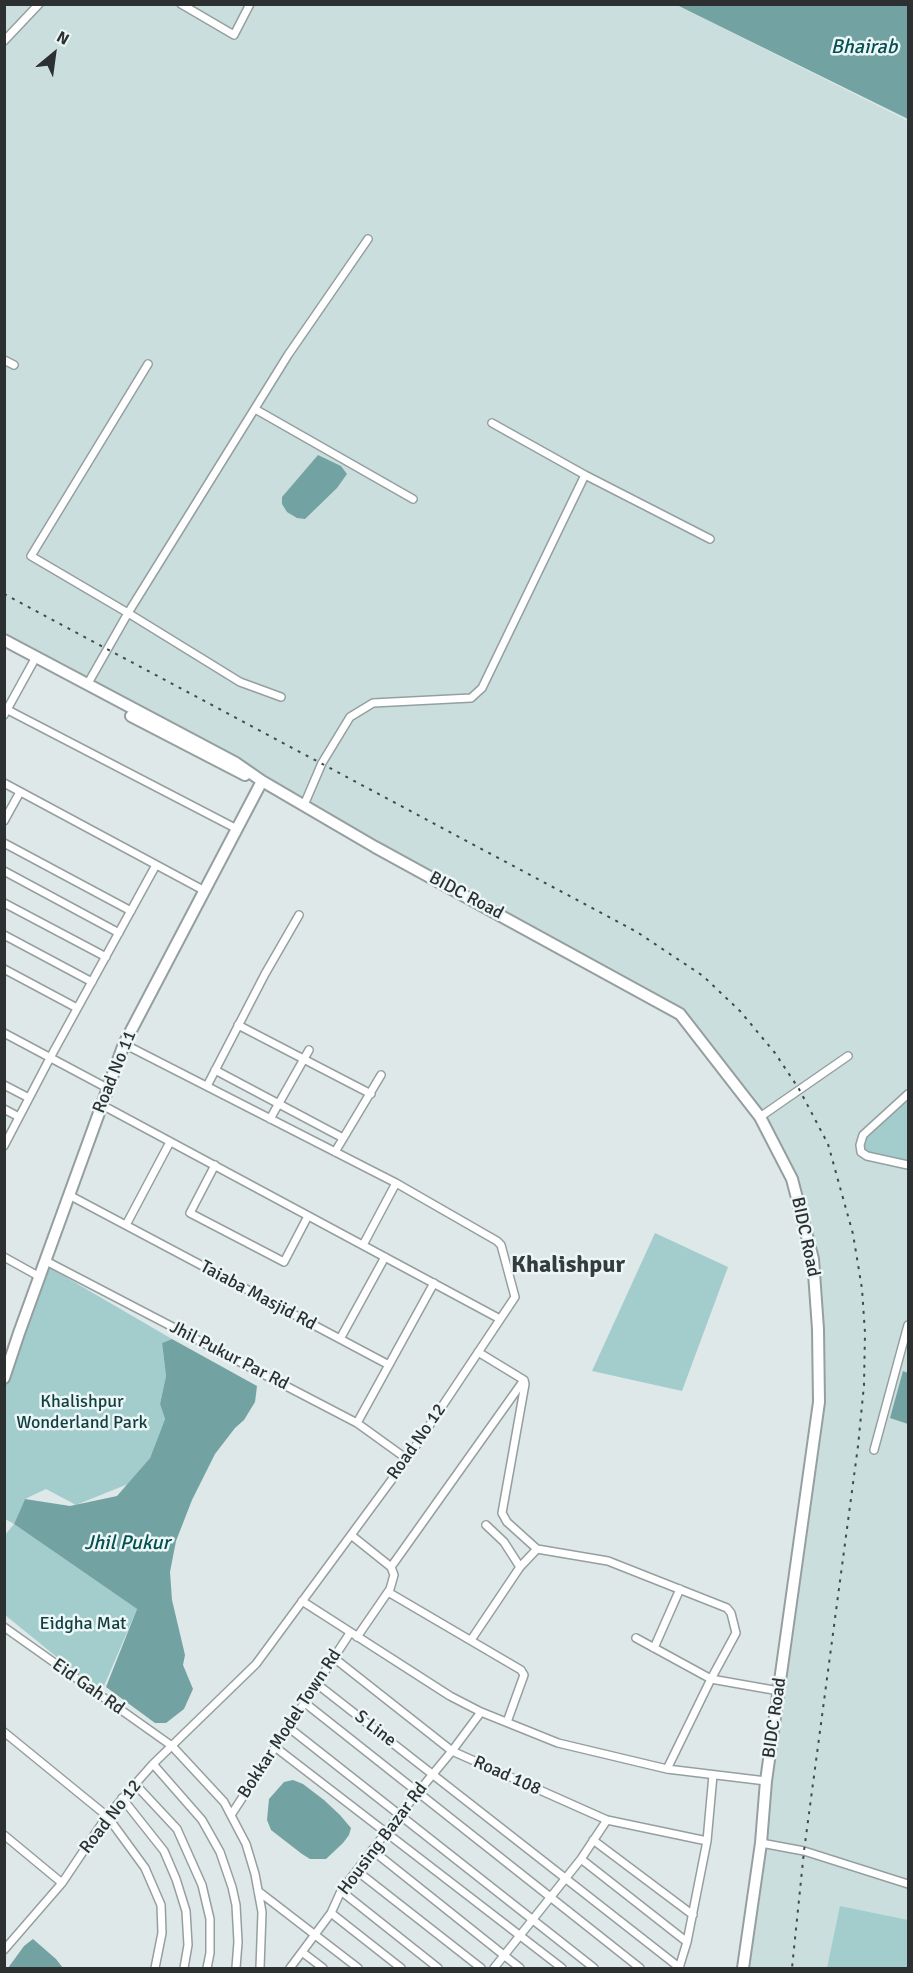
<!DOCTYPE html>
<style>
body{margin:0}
#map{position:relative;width:913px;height:1973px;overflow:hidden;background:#dee8e8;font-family:Signika,sans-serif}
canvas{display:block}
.frame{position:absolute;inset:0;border:6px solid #2c3030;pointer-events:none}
.north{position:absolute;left:24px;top:24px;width:60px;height:60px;-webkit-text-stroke:4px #ecf6f6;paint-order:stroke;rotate:29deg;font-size:16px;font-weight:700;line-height:24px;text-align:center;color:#2c3030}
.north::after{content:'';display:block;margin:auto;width:21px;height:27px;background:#2c3030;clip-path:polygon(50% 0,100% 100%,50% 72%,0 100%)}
</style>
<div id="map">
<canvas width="913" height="1973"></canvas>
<div class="frame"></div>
<div class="north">N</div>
</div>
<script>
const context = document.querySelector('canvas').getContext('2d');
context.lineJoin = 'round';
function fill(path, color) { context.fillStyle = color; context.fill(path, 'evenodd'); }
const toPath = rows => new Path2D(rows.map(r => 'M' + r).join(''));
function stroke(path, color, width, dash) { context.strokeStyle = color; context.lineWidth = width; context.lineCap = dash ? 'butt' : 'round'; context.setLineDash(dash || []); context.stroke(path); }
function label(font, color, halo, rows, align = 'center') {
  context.font = font + ' Signika,sans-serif'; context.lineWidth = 5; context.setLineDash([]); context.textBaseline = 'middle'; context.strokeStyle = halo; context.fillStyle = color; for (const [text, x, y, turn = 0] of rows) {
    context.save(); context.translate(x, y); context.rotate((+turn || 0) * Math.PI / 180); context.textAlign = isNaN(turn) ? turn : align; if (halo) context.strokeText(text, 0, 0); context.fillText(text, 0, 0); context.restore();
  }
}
fill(toPath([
 [5,5,677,5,908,121,908,1968,743,1968,824,1328,818,1252,796,1171,761,1113,680,1010,645,987,304,805,5,640]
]), '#cadede');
fill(toPath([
 [908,1094,908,1165,863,1154,861,1138],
 [655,1233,728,1267,682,1391,592,1371],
 [45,1265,172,1339,162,1343,166,1376,160,1404,165,1419,150,1458,128,1484,76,1505,46,1489,25,1499,14,1524,137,1609,101,1693,5,1615,5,1535,14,1524,5,1519,5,1380],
 [840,1906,908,1920,908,1968,827,1968]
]), '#a3cdcd');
fill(toPath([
 [677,5,908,5,908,119,687,10],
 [318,455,341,466,347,474,337,488,305,519,297,518,287,512,282,504,282,497],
 [172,1339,257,1386,255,1402,244,1420,235,1428,215,1454,192,1500,176,1541,170,1572,172,1600,185,1655,183,1665,193,1689,184,1709,166,1723,155,1723,106,1687,137,1609,14,1524,25,1499,70,1506,117,1496,150,1458,165,1419,160,1404,166,1376,162,1343],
 [903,1371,908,1373,908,1424,890,1418],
 [293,1780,303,1784,324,1800,340,1815,351,1828,349,1835,343,1843,326,1859,310,1859,302,1854,271,1830,267,1820,269,1799,284,1782],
 [33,1939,56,1959,63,1968,8,1968,24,1946]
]), '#73a2a3');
const street = toPath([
 [181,4,234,35,250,4],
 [4,41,39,4],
 [4,360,14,365],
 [148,364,31,556,128,613,240,682,281,697],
 [255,409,413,499],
 [492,423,585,475,710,539],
 [87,685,128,613,288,355,368,239],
 [4,708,237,829],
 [4,715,36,657],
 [4,783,203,890],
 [304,805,322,763,350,717,373,703,471,698,482,688,585,475],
 [4,821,20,792],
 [4,843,131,911],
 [4,871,119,933],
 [4,903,106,957],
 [4,935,92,982],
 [4,969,77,1008],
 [238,1025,371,1094],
 [4,1033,109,1089],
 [215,1070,343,1138],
 [4,1085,29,1098],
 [207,1086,265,974,299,915],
 [908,1094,863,1135,860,1145,861,1152,867,1156,908,1165],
 [102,1105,500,1319],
 [4,1109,19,1117],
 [760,1117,848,1056],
 [270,1119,309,1050],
 [4,1146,50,1058,156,865],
 [335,1152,381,1075],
 [215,1165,190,1213,284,1262,308,1216],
 [69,1195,389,1365],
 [126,1225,170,1142],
 [363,1245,396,1183],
 [4,1257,40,1277],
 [46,1261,357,1423,407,1459],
 [340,1339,385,1257],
 [524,1380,525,1384,502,1513,507,1522,537,1549],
 [357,1423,434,1283],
 [874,1450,908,1325],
 [486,1525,504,1542,520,1567],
 [351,1535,391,1567,394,1575,390,1589,357,1637],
 [391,1567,524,1380,478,1352],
 [388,1592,521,1670,524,1675,507,1722],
 [302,1601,450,1696,481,1712,558,1743,667,1769,766,1781],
 [4,1627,172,1746,224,1802,246,1844,255,1874,262,1912,260,1968],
 [636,1638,711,1679,779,1691],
 [471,1640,520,1567,537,1549,608,1561,727,1608,731,1613,736,1633,711,1679,667,1769],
 [654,1648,680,1589],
 [334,1658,452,1751,607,1820,707,1841],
 [317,1684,680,1968],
 [305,1703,640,1968],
 [288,1727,594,1968],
 [4,1732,107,1816,145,1868,161,1905,162,1933,155,1968],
 [275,1747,562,1968],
 [153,1764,202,1820,220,1852,232,1887,236,1905,238,1942,236,1968],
 [135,1784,177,1829,202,1885,210,1919,210,1953,207,1968],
 [122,1798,164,1851,176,1879,186,1911,188,1945,184,1968],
 [231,1815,350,1633],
 [4,1835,62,1883],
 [593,1840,693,1915],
 [761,1843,804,1851,908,1884],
 [372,1850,520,1968],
 [581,1859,687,1942],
 [357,1871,481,1968],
 [258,1891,358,1968],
 [341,1891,438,1968],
 [331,1913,401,1968],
 [4,1950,62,1883,107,1816,153,1764,256,1664,407,1459,515,1297,501,1245,497,1241,396,1183,124,1044],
 [302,1952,323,1968],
 [290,1968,331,1913,341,1891,400,1814,452,1751,481,1712],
 [494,1968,581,1859,607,1820],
 [679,1968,687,1942,707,1841,713,1775]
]);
const secondary = toPath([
 [4,640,236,763,262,781,375,847,680,1014,760,1117,792,1179,813,1259,818,1329,819,1402,766,1781,761,1843,743,1968],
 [131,716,245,775],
 [4,1378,19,1333,124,1044,262,781]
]);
stroke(street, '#969f9f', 10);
stroke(secondary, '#969f9f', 14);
stroke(street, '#fff', 7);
stroke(secondary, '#fff', 10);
stroke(toPath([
 [4,594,637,932,703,976,740,1011,775,1053,799,1089,828,1144,853,1234,862,1289,865,1333,864,1385,858,1446,804,1851,792,1968]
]), '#444949', 2, [3, 6]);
label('18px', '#2c3030', '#ecf6f6', [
 ["BIDC Road",466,896,28],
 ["Road No 11",115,1072,-68],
 ["BIDC Road",805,1237,78],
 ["Taiaba Masjid Rd",258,1296,28],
 ["Jhil Pukur Par Rd",229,1356,27],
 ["Road No 12",417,1442,-55],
 ["Eid Gah Rd",88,1687,35],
 ["BIDC Road",775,1718,-82],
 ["Bokkar Model Town Rd",290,1724,-57],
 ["S Line",375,1729,38],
 ["Road 108",507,1776,24],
 ["Road No 12",111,1817,-52],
 ["Housing Bazar Rd",383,1839,-53]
]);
label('18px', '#103e3f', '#ecf6f6', [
 ["Khalishpur",82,1402],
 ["Wonderland Park",82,1423],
 ["Eidgha Mat",83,1624]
]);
label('italic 20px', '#044f50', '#ecf6f6', [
 ["Bhairab",864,48],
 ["Jhil Pukur",127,1544]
]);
label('bold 24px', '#343c3c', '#ecf6f6', [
 ["Khalishpur",568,1266]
]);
</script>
